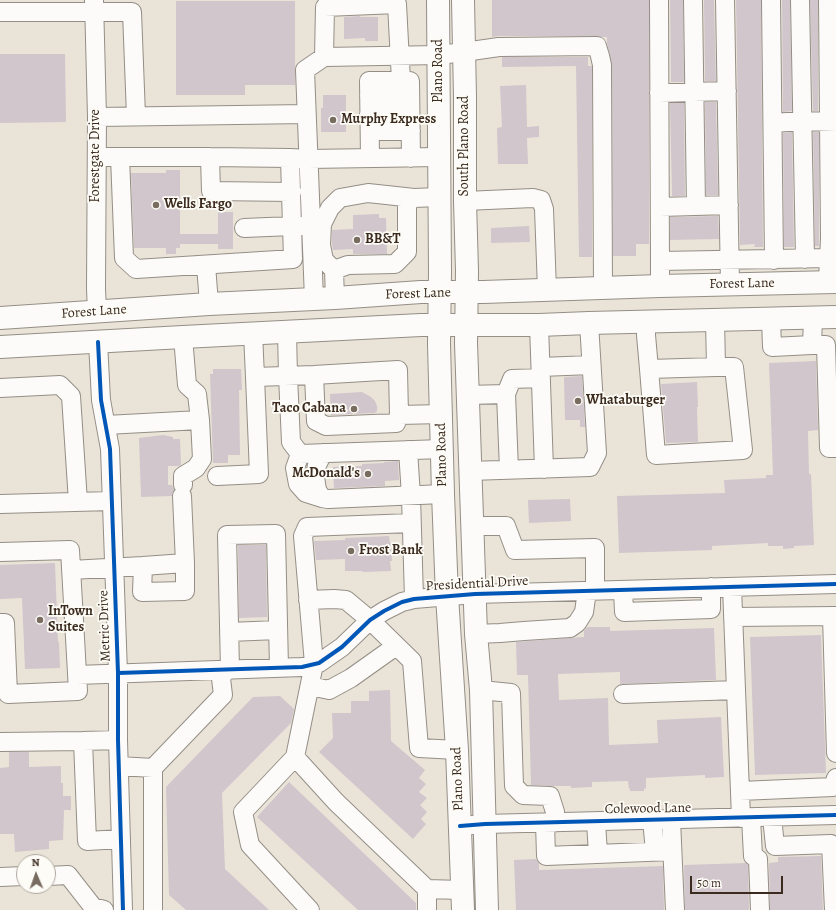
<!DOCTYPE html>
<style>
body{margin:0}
#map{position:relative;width:836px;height:910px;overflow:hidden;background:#eae4d8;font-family:Alegreya,serif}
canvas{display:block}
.north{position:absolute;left:16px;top:854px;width:40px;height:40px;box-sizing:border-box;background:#fdfcf7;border:1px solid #afa8a0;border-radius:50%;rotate:358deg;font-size:11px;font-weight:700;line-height:16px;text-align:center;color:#3b2a1e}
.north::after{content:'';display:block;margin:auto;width:14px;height:18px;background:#786b5f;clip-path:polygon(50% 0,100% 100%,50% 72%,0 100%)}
.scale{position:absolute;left:690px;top:876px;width:93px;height:18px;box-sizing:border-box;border:2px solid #3b2a1e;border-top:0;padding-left:5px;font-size:12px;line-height:14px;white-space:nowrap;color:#3b2a1e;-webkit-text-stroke:3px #fdfcf7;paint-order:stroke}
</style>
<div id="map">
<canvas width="836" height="910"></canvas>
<div class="north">N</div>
<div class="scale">50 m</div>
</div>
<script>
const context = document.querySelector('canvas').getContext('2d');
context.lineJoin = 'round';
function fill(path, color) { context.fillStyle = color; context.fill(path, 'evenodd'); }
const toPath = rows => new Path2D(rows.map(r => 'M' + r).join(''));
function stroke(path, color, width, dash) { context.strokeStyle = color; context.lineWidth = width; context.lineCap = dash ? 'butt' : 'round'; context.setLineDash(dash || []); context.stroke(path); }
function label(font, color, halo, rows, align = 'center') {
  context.font = font + ' Alegreya,serif'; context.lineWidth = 3.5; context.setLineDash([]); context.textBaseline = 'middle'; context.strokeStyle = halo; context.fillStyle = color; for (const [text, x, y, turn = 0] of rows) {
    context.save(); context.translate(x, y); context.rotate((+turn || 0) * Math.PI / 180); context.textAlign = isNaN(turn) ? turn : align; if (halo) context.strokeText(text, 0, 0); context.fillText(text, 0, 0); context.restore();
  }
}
fill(toPath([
 [492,0,649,0,649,244,636,244,636,256,613,256,612,65,607,43,607,37,601,37,597,36,499,36,492,37],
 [670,0,683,0,684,82,671,82],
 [704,0,714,0,716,81,705,81],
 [736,0,761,0,763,247,754,247,755,244,740,245],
 [782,0,790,0,792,111,783,112],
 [810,0,818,0,818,111,813,111],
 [176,1,295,1,295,85,245,85,245,95,176,95],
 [360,16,360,17,378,17,378,41,365,41,365,38,344,39,344,17],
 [0,54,65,54,66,122,0,123],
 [502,57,588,57,588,66,592,66,592,257,579,257,576,66,502,67],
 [526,85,527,127,539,126,539,137,527,138,528,164,498,164,497,128,502,127,500,86],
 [323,95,346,95,346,132,321,132,321,108,323,108],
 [705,102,716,102,718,195,706,195],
 [670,103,684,103,685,196,672,196],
 [792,132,794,247,784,247,783,133],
 [813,132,819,132,819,246,815,246],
 [166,170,180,170,180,234,218,234,218,212,233,212,233,249,218,249,218,244,180,244,180,248,176,248,176,254,166,254,166,248,134,248,131,173,166,173],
 [379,214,379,218,386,218,387,254,353,254,353,249,333,250,332,244,332,230,353,229,353,215],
 [718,216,719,239,670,240,670,217],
 [529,226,530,242,491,243,491,228],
 [816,361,818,430,808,431,809,474,811,474,814,545,794,546,794,548,783,549,783,546,768,546,768,543,712,546,712,550,619,553,617,496,725,493,724,480,766,478,766,475,773,475,769,363],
 [213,369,241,369,242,390,239,390,240,455,228,455,228,463,213,463,210,374,213,374],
 [582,376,585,427,580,427,580,420,565,420,564,377],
 [697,382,698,407,697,407,698,442,666,443,661,384],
 [362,392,371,397,375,401,377,406,377,411,375,413,331,415,330,394],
 [163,435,173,437,173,439,180,439,181,465,179,466,168,466,168,485,172,485,174,490,172,496,141,497,139,438],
 [398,461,399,480,385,481,385,486,334,488,333,467,362,466,362,464,384,463,384,462],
 [570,499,571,521,529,523,528,500],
 [389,536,390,543,391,543,392,561,390,561,391,571,363,572,362,571,345,571,345,559,316,560,314,541,345,540,345,538],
 [238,545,266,545,267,617,239,618],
 [55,563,58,642,59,642,60,668,25,669,22,598,0,599,0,565],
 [587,627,610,627,610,631,714,628,716,680,620,684,620,672,558,674,559,700,608,698,609,745,658,743,657,720,721,717,724,777,705,778,705,775,646,778,646,788,644,789,644,791,630,791,630,789,629,789,628,781,592,782,592,787,571,788,571,786,552,786,531,785,528,675,517,675,516,642,584,637,584,631],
 [821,635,826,773,755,775,750,637],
 [390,690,391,741,425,770,419,778,426,784,419,792,427,798,420,805,427,812,421,819,426,824,413,839,319,752,333,738,332,713,351,713,351,701,369,701,369,691],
 [280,696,294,709,291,723,222,793,225,869,269,910,186,910,169,895,166,787,253,697],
 [9,752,29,752,29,767,61,766,61,783,63,783,63,796,71,796,71,810,64,810,63,840,49,841,49,849,15,852,14,834,0,834,0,768,9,767],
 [289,782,416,903,416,910,358,910,257,817],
 [821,856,823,910,770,910,769,863,778,862,778,857],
 [536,859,539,863,539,870,663,866,664,910,516,910,514,860],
 [746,863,748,865,749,910,685,910,684,865]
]), '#d0c6cc');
const minor = toPath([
 [94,0,97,117,96,289,97,311],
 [659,0,660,261],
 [693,0,696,206],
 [725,0,730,285],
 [771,0,774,260],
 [800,0,805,259],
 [828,0,830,239,829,258],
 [0,12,132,12,136,116],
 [324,57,325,7,397,4,401,81,410,81,411,158],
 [659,93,727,91],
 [369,96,410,96],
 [369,114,410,114],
 [97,117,306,114],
 [773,123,802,121,836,122],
 [370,131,411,131],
 [97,157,210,157,290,158,308,159,439,157],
 [120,157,124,258,136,269,293,259,292,226,310,226],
 [210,157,211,191,292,192],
 [370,158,369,81,401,81],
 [465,201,533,198,541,200,544,209,547,290],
 [660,207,729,205],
 [244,228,292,226,290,158],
 [206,265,209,304],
 [334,270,324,260,321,245,322,224,330,208,340,198,368,193,414,198],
 [660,286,660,261,829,258,828,282],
 [335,298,334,270,348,265,395,264,407,252,407,203,414,198,439,197],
 [314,299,305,70,324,57,439,55,464,52,499,47,597,46,600,56,602,65,603,288],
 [813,318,812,345,826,345,829,448,836,448],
 [771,319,772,347,812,345],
 [646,321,646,335,649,369,716,367,715,320],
 [539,325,544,469],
 [287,332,288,376,291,442,300,454,442,449],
 [253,333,255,377,314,375,398,370,399,415,442,414],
 [98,342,101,400,110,449,118,673,118,740,123,910],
 [541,367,591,365],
 [649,369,656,455,743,450,734,367,716,367],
 [314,375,316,421,326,426,396,423,399,415],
 [0,388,60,385,71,396,78,502],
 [506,394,509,470],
 [467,395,506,394,512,379,541,378],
 [106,425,200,420,197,394,187,385,183,337],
 [408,450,411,496,414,599],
 [300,454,295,468,298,484,306,493,322,498,328,499,443,494],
 [470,471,590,467,597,453,589,323],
 [217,476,259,474,255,377],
 [183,485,183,476,196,468,202,459,200,420],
 [182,496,185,563],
 [322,498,317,490,315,477,317,465,323,453],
 [0,504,112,501],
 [472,526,506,526,515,550,595,548,595,591],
 [0,552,70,550,78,691,8,694,5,623,0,623],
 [71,570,143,566,142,592,185,591,185,563,143,566],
 [732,587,741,818],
 [623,590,624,612,711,609,711,587],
 [308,600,334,599,346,600,370,620,412,661,419,748,457,750],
 [832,616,836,753],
 [733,617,836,616],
 [229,632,278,630],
 [476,634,500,633,524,631,570,628,577,623,584,612,587,591],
 [230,670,227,535,276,534,279,668],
 [77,675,302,667,319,663,342,647,370,620,384,611,402,602,414,599,475,594,836,584],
 [310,686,329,690,351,678,396,646],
 [481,690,511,693,514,786,523,795,550,796,555,812,554,823],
 [623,694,736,690],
 [118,740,83,741,87,841,121,839],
 [0,742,83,741],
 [295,757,336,802,427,889,462,890],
 [119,766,153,768],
 [740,791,833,787,836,778],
 [772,817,775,846,831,844,834,910],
 [751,818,753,856,758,859,760,910],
 [652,820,655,851],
 [671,820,675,910],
 [596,822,598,854],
 [545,823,546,856,672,851],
 [460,826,485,824,836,815],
 [48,876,68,875,93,907,104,910],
 [0,877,24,876],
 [427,889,427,910],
 [153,910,153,768,223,695,220,670],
 [310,910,250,845,243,812,295,757,314,664,303,536,307,527,411,523]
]);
const major = toPath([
 [438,0,440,271,439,344,443,494,447,596,457,750,463,910],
 [463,0,465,97,465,201,467,271,466,343,476,634,481,690,487,910],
 [0,318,209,304,335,298,421,292,483,292,660,286,836,282],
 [0,347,183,337,421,325,539,325,589,323,836,317]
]);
stroke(minor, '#948e86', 20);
stroke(major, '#948e86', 24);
stroke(minor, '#fcfbf9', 18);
stroke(major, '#fcfbf9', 22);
stroke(toPath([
 [98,342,101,400,110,449,118,673,118,740,123,910],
 [118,673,302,667,319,663,342,647,370,620,384,611,402,602,414,599,475,594,836,584],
 [460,826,485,824,836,815]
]), '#0057b8', 4);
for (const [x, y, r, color] of [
 [333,120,4,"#786b5f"],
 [156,205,4,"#786b5f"],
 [357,240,4,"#786b5f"],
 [578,401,4,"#786b5f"],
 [354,409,4,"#786b5f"],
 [368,474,4,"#786b5f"],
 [351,551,4,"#786b5f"],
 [40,620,4,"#786b5f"]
]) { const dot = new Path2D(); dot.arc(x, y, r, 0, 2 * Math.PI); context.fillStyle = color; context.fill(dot); stroke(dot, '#fdfcf7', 1.5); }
label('14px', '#3b2a1e', '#fdfcf7', [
 ["Plano Road",439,71,-90],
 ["South Plano Road",465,146,-90],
 ["Forestgate Drive",96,156,-90],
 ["Forest Lane",742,284,-1],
 ["Forest Lane",418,294,-2],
 ["Forest Lane",94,312,-4],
 ["Plano Road",442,455,-91],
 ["Presidential Drive",477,584,-3],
 ["Metric Drive",105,626,-92],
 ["Plano Road",458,779,-92],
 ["Colewood Lane",648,809,-1]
]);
label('bold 14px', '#3b2a1e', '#fdfcf7', [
 ["Murphy Express",341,120],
 ["Wells Fargo",164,205],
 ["BB&T",365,240],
 ["Whataburger",586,401],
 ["Taco Cabana",346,409,"right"],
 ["McDonald's",360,474,"right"],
 ["Frost Bank",359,551],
 ["InTown",48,612],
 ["Suites",48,628]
], 'left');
</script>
